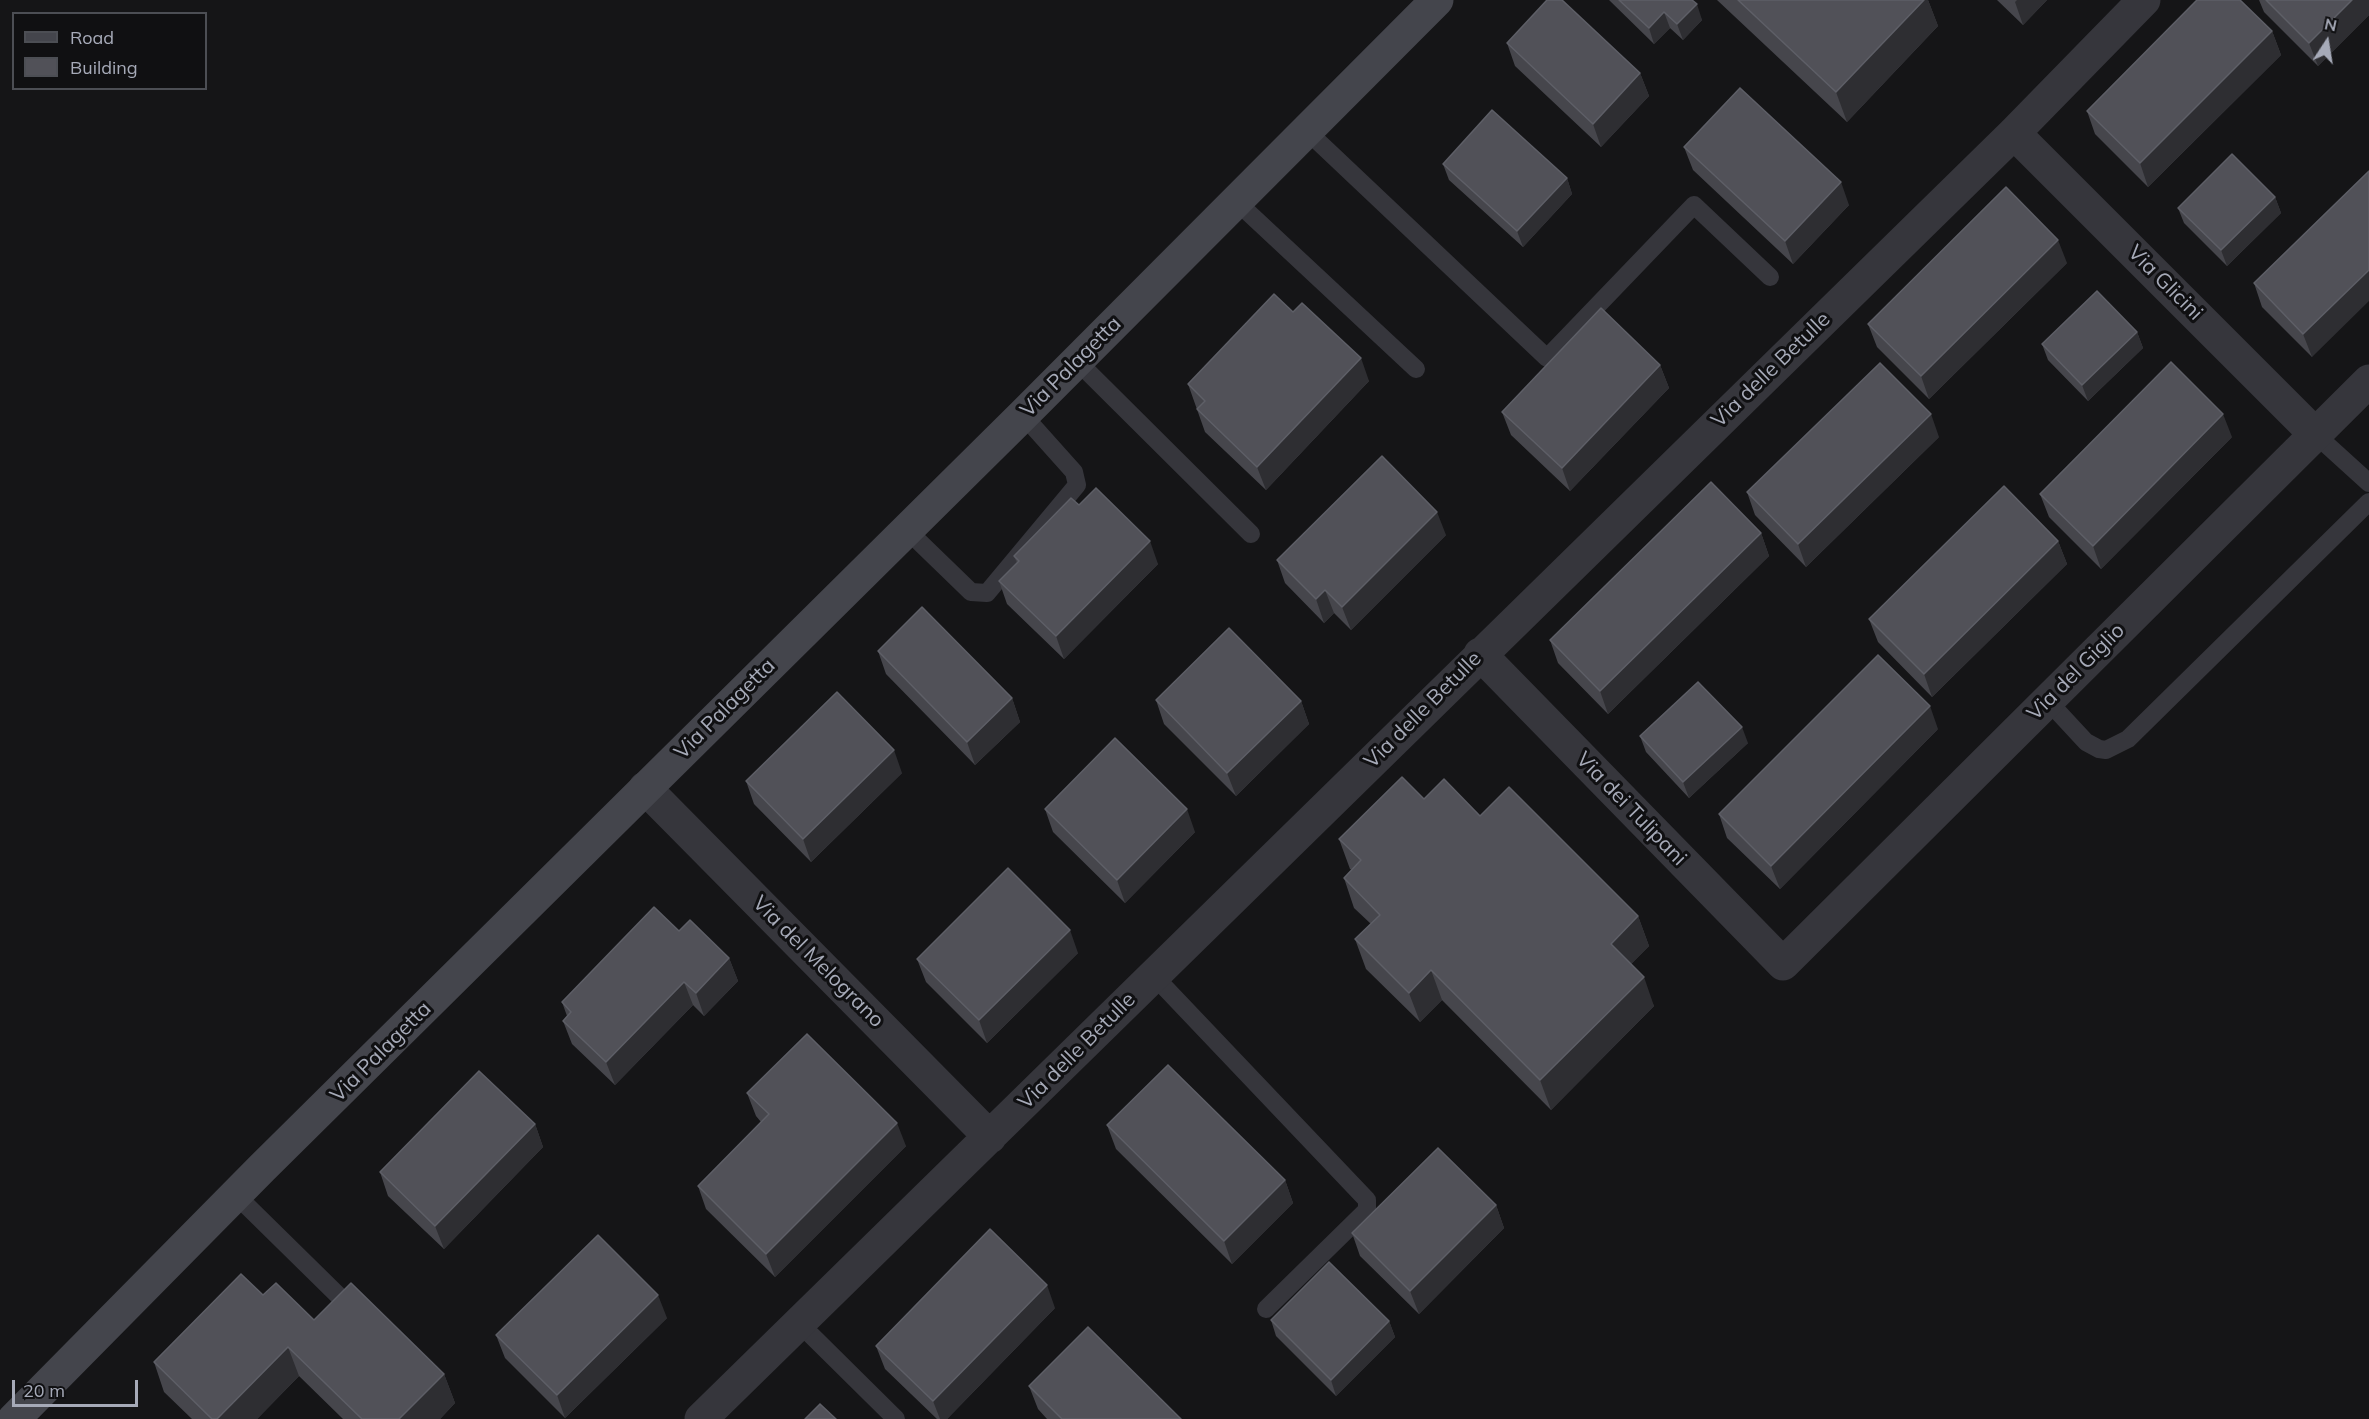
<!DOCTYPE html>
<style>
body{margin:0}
#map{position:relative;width:2369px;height:1419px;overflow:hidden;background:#151517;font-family:Mulish,sans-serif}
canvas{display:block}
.legend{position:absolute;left:12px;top:12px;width:195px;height:78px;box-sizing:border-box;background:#101012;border:2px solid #4c4e54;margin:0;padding:8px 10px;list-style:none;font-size:18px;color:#a6aab8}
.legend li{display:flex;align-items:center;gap:12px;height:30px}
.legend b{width:30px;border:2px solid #4c4e54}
.north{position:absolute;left:2297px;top:12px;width:60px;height:60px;-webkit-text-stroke:4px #101012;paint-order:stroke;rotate:12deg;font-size:16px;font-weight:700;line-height:24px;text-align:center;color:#a6aab8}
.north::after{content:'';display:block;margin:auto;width:21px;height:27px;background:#a6aab8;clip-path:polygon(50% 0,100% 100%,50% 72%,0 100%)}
.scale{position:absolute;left:12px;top:1380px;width:126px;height:27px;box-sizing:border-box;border:3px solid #a6aab8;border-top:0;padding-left:8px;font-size:18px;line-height:21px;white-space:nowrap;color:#a6aab8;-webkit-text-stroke:4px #101012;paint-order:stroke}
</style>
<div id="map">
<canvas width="2369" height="1419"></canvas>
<ul class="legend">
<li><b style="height:8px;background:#44454c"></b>Road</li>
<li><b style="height:16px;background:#515158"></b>Building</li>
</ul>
<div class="north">N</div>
<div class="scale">20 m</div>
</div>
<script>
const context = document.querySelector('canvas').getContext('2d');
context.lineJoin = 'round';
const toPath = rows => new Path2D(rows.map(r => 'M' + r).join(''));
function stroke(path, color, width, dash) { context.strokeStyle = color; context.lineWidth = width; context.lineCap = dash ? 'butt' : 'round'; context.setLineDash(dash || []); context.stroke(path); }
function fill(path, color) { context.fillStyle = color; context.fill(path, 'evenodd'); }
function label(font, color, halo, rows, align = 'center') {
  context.font = font + ' Mulish,sans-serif'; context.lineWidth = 6; context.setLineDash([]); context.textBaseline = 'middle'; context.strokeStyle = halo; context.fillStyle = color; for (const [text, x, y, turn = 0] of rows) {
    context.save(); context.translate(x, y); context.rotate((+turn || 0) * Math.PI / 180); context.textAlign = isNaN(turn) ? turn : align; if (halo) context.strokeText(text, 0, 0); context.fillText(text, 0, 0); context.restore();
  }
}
stroke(toPath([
 [1307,131,1547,358,1694,205,1770,277],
 [1236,201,1416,369],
 [1077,361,1251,534],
 [2315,434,2369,483],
 [907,530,971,592,987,593,1077,485,1074,472,1023,415],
 [2048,701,2086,742,2099,749,2106,750,2128,739,2369,502],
 [1154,976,1367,1200,1367,1210,1266,1309],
 [236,1195,353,1310],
 [799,1323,896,1419]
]), '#36363c', 18);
stroke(toPath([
 [2014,133,2315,434],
 [1480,654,1783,964,2369,381],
 [645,788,990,1137],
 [701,1419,2014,133,2144,0]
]), '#36363c', 33);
stroke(toPath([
 [14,1419,262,1168,1023,415,1437,0]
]), '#44454c', 33);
fill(toPath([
 [1609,0,1692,0,1702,20,1683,40,1670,28,1654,44],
 [1717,0,1928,0,1938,26,1847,122],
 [1997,0,2047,0,2023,25],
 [2259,0,2369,0,2369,15,2318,66,2264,12],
 [2272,31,2281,55,2148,187,2095,134,2087,111],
 [1507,43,1640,73,1649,96,1601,147,1515,66],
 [1684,147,1849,205,1793,264,1693,170],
 [1443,164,1567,178,1572,194,1523,247,1449,180],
 [2369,171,2312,357,2262,307,2254,283],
 [2275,197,2281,213,2227,266,2184,223,2178,208],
 [2067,263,1929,399,1877,347,1868,324],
 [1293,312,1369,381,1266,490,1205,432,1188,384],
 [2137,332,2143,348,2088,401,2048,360,2042,344],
 [1660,365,1669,388,1570,491,1511,435,1502,412],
 [1939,437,1806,567,1755,515,1747,492],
 [2232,437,2101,569,2049,517,2040,494],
 [1079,505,1158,564,1064,659,1007,604,999,581,1017,563,1014,556],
 [1761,533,1769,556,1608,714,1558,663,1550,640],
 [1446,535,1351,630,1334,613,1324,623,1285,583,1277,560],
 [2058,541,2067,564,1932,697,1878,642,1869,619],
 [878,651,1012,698,1020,722,975,765,886,674],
 [1156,700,1301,701,1309,724,1236,796,1164,724],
 [1938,729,1780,889,1727,838,1719,814],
 [1640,736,1748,743,1689,798,1646,752],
 [902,773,811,862,754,804,746,781],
 [1424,799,1480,816,1638,916,1649,946,1631,964,1654,1006,1551,1110,1442,1000,1420,1022,1366,969,1355,939,1371,924,1354,908,1344,878,1352,870,1350,869,1339,839],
 [1045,809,1195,832,1125,903,1053,832],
 [679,931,729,958,738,981,704,1016,693,1005,615,1085,572,1044,563,1021,567,1016,562,1002],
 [1078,953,987,1043,926,982,917,959],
 [747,1093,906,1146,775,1277,706,1209,698,1186,761,1122,756,1116],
 [535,1124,543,1147,444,1249,388,1196,380,1172],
 [1107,1125,1285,1180,1293,1203,1232,1264,1116,1149],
 [1496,1205,1504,1228,1419,1314,1360,1256,1352,1233],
 [263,1295,314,1320,444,1374,455,1403,440,1419,343,1419,299,1376,257,1419,192,1419,164,1392,154,1362],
 [1055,1308,947,1419,937,1419,885,1369,876,1346],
 [667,1318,565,1418,505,1358,496,1335],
 [1271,1320,1389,1321,1395,1337,1336,1396,1276,1336],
 [1029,1386,1181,1419,1047,1419,1038,1409]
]), '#46464c');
fill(toPath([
 [1924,0,1928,0,1938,26,1847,122,1836,92],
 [2017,0,2047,0,2023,25,2015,2],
 [2352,0,2369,0,2369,15,2318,66,2309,43],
 [1697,4,1702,20,1683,40,1677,24],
 [1664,12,1670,28,1654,44,1649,28],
 [2272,31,2281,55,2148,187,2140,163],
 [1640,73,1649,96,1601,147,1593,124],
 [1567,178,1572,194,1523,247,1517,231],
 [1841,182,1849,205,1793,264,1785,241],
 [2275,197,2281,213,2227,266,2221,250],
 [2058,240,2067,263,1929,399,1921,376],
 [2369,270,2369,301,2312,357,2303,334],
 [2137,332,2143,348,2088,401,2082,385],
 [1361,358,1369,381,1266,490,1257,467],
 [1660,365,1669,388,1570,491,1562,468],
 [1931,414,1939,437,1806,567,1798,544],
 [2223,414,2232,437,2101,569,2093,546],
 [1437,512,1446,535,1351,630,1342,607],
 [1761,533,1769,556,1608,714,1600,691],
 [1150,541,1158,564,1064,659,1056,636],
 [2058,541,2067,564,1932,697,1924,674],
 [1325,590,1334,613,1324,623,1316,599],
 [1012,698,1020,722,975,765,967,742],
 [1301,701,1309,724,1236,796,1227,773],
 [1930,706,1938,729,1780,889,1771,866],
 [1742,727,1748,743,1689,798,1683,782],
 [894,750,902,773,811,862,803,839],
 [1187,809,1195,832,1125,903,1117,880],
 [1638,916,1649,946,1621,974,1611,944],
 [1070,930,1078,953,987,1043,979,1020],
 [729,958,738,981,704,1016,696,993],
 [1431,970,1442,1000,1420,1022,1409,993],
 [1644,977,1654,1006,1551,1110,1540,1080],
 [684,982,693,1005,615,1085,606,1062],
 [897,1123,906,1146,775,1277,766,1254],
 [535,1124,543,1147,444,1249,435,1226],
 [1285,1180,1293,1203,1232,1264,1224,1241],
 [1496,1205,1504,1228,1419,1314,1410,1291],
 [1047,1285,1055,1308,947,1419,940,1419,933,1401],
 [658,1295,667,1318,565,1418,557,1395],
 [1389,1321,1395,1337,1336,1396,1331,1380],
 [288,1347,299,1376,257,1419,217,1419],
 [444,1374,455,1403,440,1419,399,1419]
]), '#2e2e32');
const building = toPath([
 [1547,0,1562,0,1640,73,1593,124,1507,43,1547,0],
 [1619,0,1692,0,1697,4,1677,24,1664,12,1649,28,1619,0],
 [1738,0,1924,0,1836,92,1738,0],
 [2197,0,2240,0,2272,31,2140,163,2087,111,2197,0],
 [2266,0,2352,0,2309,43,2266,0],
 [1740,88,1841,182,1785,241,1684,147,1740,88],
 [1492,110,1567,178,1517,231,1443,164,1492,110],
 [2232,154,2275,197,2221,250,2178,208,2232,154],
 [2369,171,2369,270,2303,334,2254,283,2369,171],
 [2006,187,2058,240,1921,376,1868,324,2006,187],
 [2097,291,2137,332,2082,385,2042,344,2097,291],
 [1274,294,1293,312,1302,303,1361,358,1257,467,1197,409,1205,401,1188,384,1274,294],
 [1601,308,1660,365,1562,468,1502,412,1601,308],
 [2171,362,2223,414,2093,546,2040,494,2171,362],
 [1880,363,1931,414,1798,544,1747,492,1880,363],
 [1382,456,1437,512,1342,607,1325,590,1316,599,1277,560,1382,456],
 [1711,482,1761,533,1600,691,1550,640,1711,482],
 [2004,486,2058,541,1924,674,1869,619,2004,486],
 [1096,488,1150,541,1056,636,999,581,1019,561,1014,556,1071,498,1079,505,1096,488],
 [922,607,1012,698,967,742,878,651,922,607],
 [1229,628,1301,701,1227,773,1156,700,1229,628],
 [1878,655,1930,706,1771,866,1719,814,1878,655],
 [1698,682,1742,727,1683,782,1640,736,1698,682],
 [837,692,894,750,803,839,746,781,837,692],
 [1115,738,1187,809,1117,880,1045,809,1115,738],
 [1402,777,1424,799,1444,779,1480,816,1509,787,1638,916,1611,944,1644,977,1540,1080,1431,970,1409,993,1355,939,1380,915,1344,878,1361,860,1339,839,1402,777],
 [1008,868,1070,930,979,1020,917,959,1008,868],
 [654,907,679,931,690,920,729,958,696,993,684,982,606,1062,563,1021,571,1012,562,1002,654,907],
 [807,1034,897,1123,766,1254,698,1186,769,1114,747,1093,807,1034],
 [1168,1065,1285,1180,1224,1241,1107,1125,1168,1065],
 [479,1071,535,1124,435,1226,380,1172,479,1071],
 [1438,1148,1496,1205,1410,1291,1352,1233,1438,1148],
 [990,1229,1047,1285,933,1401,876,1346,990,1229],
 [598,1235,658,1295,557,1395,496,1335,598,1235],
 [1329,1262,1389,1321,1331,1380,1271,1320,1329,1262],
 [241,1274,263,1295,276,1283,314,1320,351,1283,444,1374,399,1419,362,1419,288,1347,217,1419,212,1419,154,1362,241,1274],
 [1088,1327,1181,1419,1062,1419,1029,1386,1088,1327],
 [820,1404,836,1419,805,1419,820,1404]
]);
fill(building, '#515158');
stroke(building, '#5e5f67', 1.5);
label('21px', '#a6aab8', '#101012', [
 ["Via Glicini",2165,283,45],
 ["Via Palagetta",1071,367,-45],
 ["Via delle Betulle",1771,370,-44],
 ["Via del Giglio",2076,672,-45],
 ["Via Palagetta",725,709,-45],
 ["Via delle Betulle",1423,710,-45],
 ["Via dei Tulipani",1631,809,46],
 ["Via del Melograno",818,962,45],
 ["Via delle Betulle",1077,1051,-45],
 ["Via Palagetta",381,1052,-45]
]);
</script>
